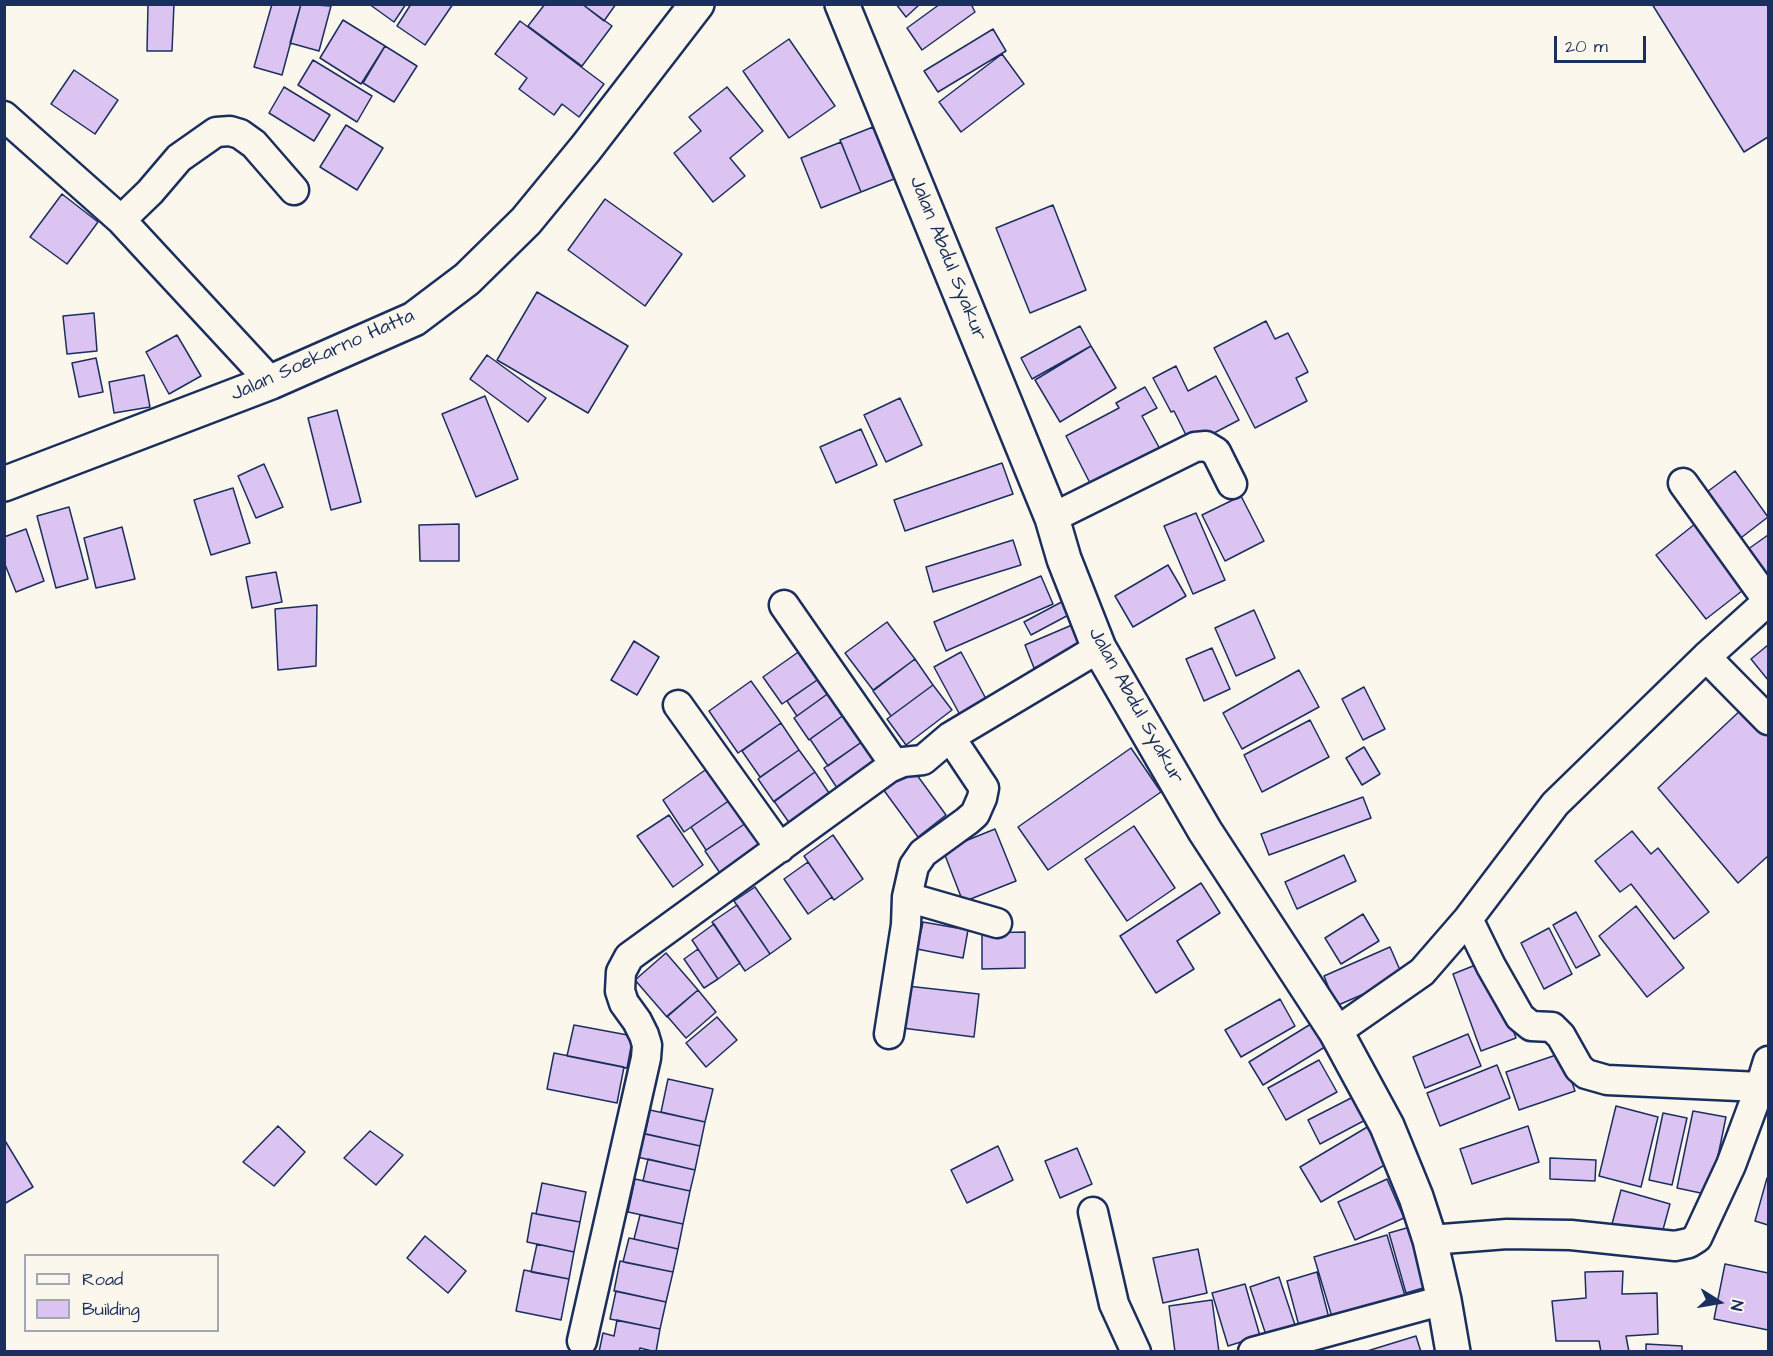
<!DOCTYPE html>
<style>
body{margin:0}
#map{position:relative;width:1773px;height:1356px;overflow:hidden;background:#fbf7ec;font-family:"Architects Daughter",sans-serif}
canvas{display:block}
.frame{position:absolute;inset:0;border:6px solid #1b2f5e;pointer-events:none}
.legend{position:absolute;left:24px;top:1254px;width:195px;height:78px;box-sizing:border-box;background:#fbf7ec;border:2px solid #a1a7b3;margin:0;padding:8px 10px;list-style:none;font-size:18px;color:#1b2f5e}
.legend li{display:flex;align-items:center;gap:12px;height:30px}
.legend b{width:30px;border:2px solid #a1a7b3}
.north{position:absolute;left:1689px;top:1272px;width:60px;height:60px;-webkit-text-stroke:4px #fbf7ec;paint-order:stroke;rotate:101deg;font-size:16px;font-weight:700;line-height:24px;text-align:center;color:#1b2f5e}
.north::after{content:'';display:block;margin:auto;width:21px;height:27px;background:#1b2f5e;clip-path:polygon(50% 0,100% 100%,50% 72%,0 100%)}
.scale{position:absolute;left:1554px;top:36px;width:92px;height:27px;box-sizing:border-box;border:3px solid #1b2f5e;border-top:0;padding-left:8px;font-size:18px;line-height:21px;white-space:nowrap;color:#1b2f5e;-webkit-text-stroke:4px #fbf7ec;paint-order:stroke}
</style>
<div id="map">
<canvas width="1773" height="1356"></canvas>
<div class="frame"></div>
<ul class="legend">
<li><b style="height:8px;background:#fbf7ec"></b>Road</li>
<li><b style="height:16px;background:#dbc3f2"></b>Building</li>
</ul>
<div class="north">N</div>
<div class="scale">20 m</div>
</div>
<script>
const context = document.querySelector('canvas').getContext('2d');
context.lineJoin = 'round';
function fill(path, color) { context.fillStyle = color; context.fill(path, 'evenodd'); }
const toPath = rows => new Path2D(rows.map(r => 'M' + r).join(''));
function stroke(path, color, width, dash) { context.strokeStyle = color; context.lineWidth = width; context.lineCap = dash ? 'butt' : 'round'; context.setLineDash(dash || []); context.stroke(path); }
function label(font, color, halo, rows, align = 'center') {
  context.font = font + ' "Architects Daughter",sans-serif'; context.lineWidth = 6; context.setLineDash([]); context.textBaseline = 'middle'; context.strokeStyle = halo; context.fillStyle = color; for (const [text, x, y, turn = 0] of rows) {
    context.save(); context.translate(x, y); context.rotate((+turn || 0) * Math.PI / 180); context.textAlign = isNaN(turn) ? turn : align; if (halo) context.strokeText(text, 0, 0); context.fillText(text, 0, 0); context.restore();
  }
}
const building = toPath([
 [148,4,174,4,172,51,147,51,148,4],
 [272,4,301,4,282,75,254,67,272,4],
 [301,4,331,6,319,51,290,43,301,4],
 [369,4,406,4,394,22,369,4],
 [411,4,453,4,425,45,397,26,411,4],
 [545,4,582,4,612,26,582,66,528,26,545,4],
 [582,4,616,4,604,21,582,4],
 [896,4,920,4,906,17,896,4],
 [940,4,971,4,975,12,922,50,907,28,940,4],
 [1652,4,1768,4,1768,137,1744,152,1652,4],
 [343,20,385,46,361,84,320,58,343,20],
 [520,21,604,84,579,117,562,104,554,115,519,89,527,78,495,54,520,21],
 [993,29,1006,51,938,92,924,71,993,29],
 [789,39,835,106,789,138,743,71,789,39],
 [385,46,417,66,394,102,363,83,385,46],
 [1002,54,1024,84,961,132,939,102,1002,54],
 [313,60,372,96,357,122,298,85,313,60],
 [74,70,118,100,95,134,51,104,74,70],
 [284,87,330,115,314,141,269,113,284,87],
 [727,87,763,131,730,158,745,176,713,202,674,153,701,131,689,117,727,87],
 [346,125,383,148,357,190,320,167,346,125],
 [873,127,894,179,861,192,840,140,873,127],
 [841,142,861,192,821,208,801,158,841,142],
 [62,194,98,222,67,264,30,237,62,194],
 [605,199,682,254,645,306,568,250,605,199],
 [1053,205,1086,290,1030,313,996,228,1053,205],
 [537,292,628,346,588,413,497,360,537,292],
 [94,313,97,351,67,354,63,316,94,313],
 [1266,321,1275,339,1288,333,1308,372,1296,378,1307,401,1255,428,1214,348,1266,321],
 [1080,326,1091,346,1032,379,1021,358,1080,326],
 [177,335,201,376,169,394,146,352,177,335],
 [1091,346,1116,388,1060,422,1035,380,1091,346],
 [487,355,546,398,528,422,470,379,487,355],
 [96,358,103,392,79,397,72,363,96,358],
 [1176,366,1188,391,1216,376,1239,420,1191,445,1174,411,1171,412,1153,378,1176,366],
 [144,375,150,407,114,413,109,382,144,375],
 [1145,387,1157,408,1142,416,1160,449,1091,485,1066,436,1119,408,1116,403,1145,387],
 [485,396,518,479,476,497,442,414,485,396],
 [900,398,922,445,886,462,864,415,900,398],
 [337,410,361,502,331,510,308,418,337,410],
 [861,429,877,465,836,483,820,447,861,429],
 [1002,463,1013,494,905,531,894,500,1002,463],
 [264,464,283,507,256,518,238,476,264,464],
 [1735,471,1768,517,1733,544,1699,498,1735,471],
 [233,488,250,543,211,555,194,500,233,488],
 [1241,496,1264,541,1225,561,1202,515,1241,496],
 [69,507,88,579,56,588,37,516,69,507],
 [1196,513,1225,580,1193,594,1164,526,1196,513],
 [1700,520,1751,584,1706,619,1656,555,1700,520],
 [459,524,459,561,420,561,419,525,459,524],
 [122,527,135,579,96,588,84,538,122,527],
 [26,529,44,581,16,592,4,562,4,537,26,529],
 [1768,535,1768,577,1764,580,1744,552,1768,535],
 [1013,540,1021,565,933,592,926,567,1013,540],
 [1168,565,1186,596,1133,627,1115,596,1168,565],
 [276,572,282,602,252,608,246,577,276,572],
 [1041,576,1053,604,946,651,934,622,1041,576],
 [1069,598,1076,611,1031,635,1024,622,1069,598],
 [317,605,316,666,278,670,275,609,317,605],
 [1254,610,1275,658,1236,676,1215,628,1254,610],
 [887,622,915,659,873,690,845,653,887,622],
 [1079,622,1088,645,1034,668,1025,645,1079,622],
 [634,641,659,657,637,695,611,680,634,641],
 [1768,645,1768,680,1751,659,1768,645],
 [804,648,823,676,782,704,763,677,804,648],
 [1212,648,1230,689,1204,701,1186,659,1212,648],
 [961,652,993,712,966,726,934,667,961,652],
 [915,659,933,685,891,716,873,691,915,659],
 [1299,670,1319,707,1242,749,1223,713,1299,670],
 [823,676,833,690,797,716,787,701,823,676],
 [751,681,781,723,738,753,709,711,751,681],
 [933,685,952,710,906,745,887,719,933,685],
 [1364,687,1385,729,1363,740,1342,699,1364,687],
 [833,690,848,712,809,740,794,718,833,690],
 [1744,707,1768,736,1768,856,1738,883,1658,788,1744,707],
 [848,712,866,739,828,766,810,739,848,712],
 [1310,720,1329,757,1262,792,1244,755,1310,720],
 [781,723,799,750,760,777,742,751,781,723],
 [866,739,882,761,839,791,824,768,866,739],
 [1364,747,1380,774,1362,785,1346,758,1364,747],
 [1131,748,1161,792,1048,870,1018,827,1131,748],
 [799,750,815,772,774,802,758,779,799,750],
 [909,764,946,815,918,837,880,785,909,764],
 [708,768,730,800,684,832,663,800,708,768],
 [815,772,831,796,790,824,774,801,815,772],
 [1363,797,1371,818,1269,855,1261,834,1363,797],
 [730,800,746,823,706,850,691,827,730,800],
 [669,815,703,865,673,887,637,836,669,815],
 [746,823,763,848,722,876,705,851,746,823],
 [1134,826,1175,888,1127,921,1085,859,1134,826],
 [995,829,1016,881,963,902,943,850,995,829],
 [1632,831,1651,854,1658,848,1709,912,1674,939,1631,884,1620,892,1595,861,1632,831],
 [833,835,863,879,834,900,804,856,833,835],
 [1344,855,1356,881,1297,909,1285,882,1344,855],
 [808,862,832,897,808,914,784,879,808,862],
 [1201,883,1220,913,1177,941,1194,969,1156,993,1120,936,1201,883],
 [755,887,791,939,770,954,734,901,755,887],
 [737,905,770,954,745,971,712,922,737,905],
 [1636,906,1684,968,1647,997,1599,936,1636,906],
 [1576,912,1600,955,1576,968,1553,925,1576,912],
 [1363,914,1379,941,1341,964,1325,938,1363,914],
 [923,922,968,930,963,958,917,949,923,922],
 [714,924,740,963,718,979,692,940,714,924],
 [1549,928,1572,974,1544,989,1521,943,1549,928],
 [1025,932,1025,968,982,969,982,933,1025,932],
 [1390,947,1403,977,1336,1006,1324,976,1390,947],
 [698,949,718,979,704,988,684,959,698,949],
 [666,953,698,990,667,1017,635,980,666,953],
 [1488,960,1516,1038,1481,1051,1453,974,1488,960],
 [907,986,979,994,974,1037,902,1028,907,986],
 [698,990,716,1012,686,1038,667,1016,698,990],
 [1280,999,1295,1026,1241,1057,1225,1030,1280,999],
 [717,1017,737,1040,706,1067,686,1043,717,1017],
 [1319,1019,1333,1042,1263,1085,1249,1062,1319,1019],
 [574,1025,633,1036,627,1068,567,1056,574,1025],
 [1468,1034,1481,1066,1425,1088,1413,1057,1468,1034],
 [554,1053,624,1067,617,1103,547,1089,554,1053],
 [1562,1053,1575,1091,1519,1110,1506,1072,1562,1053],
 [1319,1060,1337,1092,1286,1120,1268,1088,1319,1060],
 [1497,1065,1510,1098,1440,1126,1427,1093,1497,1065],
 [668,1079,713,1089,705,1122,661,1112,668,1079],
 [1359,1094,1371,1117,1320,1144,1308,1120,1359,1094],
 [1616,1106,1658,1117,1641,1187,1599,1176,1616,1106],
 [650,1110,705,1122,700,1146,645,1134,650,1110],
 [1693,1111,1726,1117,1710,1195,1677,1188,1693,1111],
 [1663,1113,1687,1118,1672,1185,1649,1180,1663,1113],
 [1374,1123,1395,1159,1321,1202,1300,1167,1374,1123],
 [278,1126,305,1152,274,1186,243,1162,278,1126],
 [1528,1126,1539,1162,1472,1184,1460,1149,1528,1126],
 [370,1131,403,1155,376,1185,344,1158,370,1131],
 [642,1133,700,1146,695,1170,637,1157,642,1133],
 [4,1139,33,1187,4,1204,4,1139],
 [998,1146,1013,1180,967,1203,951,1170,998,1146],
 [1077,1148,1092,1184,1060,1198,1045,1161,1077,1148],
 [1550,1158,1596,1160,1595,1181,1550,1179,1550,1158],
 [648,1159,695,1170,690,1191,643,1181,648,1159],
 [1767,1178,1768,1178,1768,1225,1755,1221,1767,1178],
 [635,1179,690,1191,683,1224,628,1212,635,1179],
 [1387,1179,1404,1218,1355,1240,1338,1202,1387,1179],
 [542,1183,586,1192,580,1222,536,1214,542,1183],
 [1621,1190,1670,1204,1661,1237,1612,1224,1621,1190],
 [532,1213,580,1222,574,1252,527,1242,532,1213],
 [640,1215,683,1224,678,1249,634,1239,640,1215],
 [1417,1225,1433,1285,1406,1293,1389,1233,1417,1225],
 [1387,1235,1408,1306,1335,1327,1314,1257,1387,1235],
 [425,1236,466,1271,448,1293,407,1258,425,1236],
 [629,1238,678,1249,673,1272,623,1262,629,1238],
 [537,1244,574,1252,569,1279,531,1272,537,1244],
 [1198,1249,1207,1293,1163,1303,1153,1258,1198,1249],
 [620,1261,673,1272,666,1302,614,1291,620,1261],
 [1725,1264,1768,1273,1768,1330,1714,1319,1725,1264],
 [524,1270,569,1279,561,1320,516,1311,524,1270],
 [1623,1271,1622,1294,1657,1293,1658,1334,1626,1336,1629,1352,1601,1352,1599,1341,1556,1341,1552,1301,1586,1298,1585,1272,1623,1271],
 [1317,1272,1329,1318,1299,1326,1287,1281,1317,1272],
 [1279,1277,1295,1325,1266,1335,1250,1287,1279,1277],
 [1245,1284,1260,1336,1228,1346,1212,1293,1245,1284],
 [616,1291,666,1302,660,1329,610,1319,616,1291],
 [1212,1300,1219,1352,1175,1352,1169,1306,1212,1300],
 [617,1320,660,1329,656,1352,640,1348,639,1352,599,1352,603,1333,614,1336,617,1320],
 [1416,1336,1421,1352,1364,1352,1416,1336],
 [1646,1344,1682,1346,1682,1352,1646,1352,1646,1344]
]);
fill(building, '#dbc3f2');
stroke(building, '#1b2f5e', 1.5);
const street = toPath([
 [4,116,121,220],
 [271,382,121,220,150,192,179,158,216,132,230,131,240,134,254,144,294,190],
 [1683,483,1768,601],
 [1052,518,1195,447,1206,446,1216,452,1232,484],
 [784,605,895,765],
 [1706,657,1768,720],
 [678,705,780,848],
 [950,737,984,788,982,798,975,814,967,821,923,853,914,866,907,897,997,923],
 [1468,919,1491,966,1520,1017,1531,1026,1552,1027,1561,1036,1579,1068,1586,1074,1607,1080,1760,1087,1768,1061],
 [1336,1032,1422,972,1468,919,1555,804,1706,657,1768,601],
 [889,1034,906,925,907,897],
 [1093,1212,1114,1304,1136,1352],
 [1430,1240,1507,1234,1571,1235,1675,1246,1689,1243,1697,1238,1731,1165,1760,1087],
 [582,1341,646,1058,647,1045,644,1035,637,1021,624,1003,620,991,621,972,629,957,889,768,903,762,923,760,950,737,1099,648],
 [1253,1352,1444,1300]
]);
const secondary = toPath([
 [842,4,1052,518,1064,559,1099,648,1205,831,1336,1032,1387,1126,1416,1197,1430,1240,1444,1300,1453,1352],
 [4,484,271,382,414,319,467,279,526,221,586,148,697,4]
]);
stroke(street, '#1b2f5e', 33);
stroke(secondary, '#1b2f5e', 38);
stroke(street, '#fbf7ec', 28);
stroke(secondary, '#fbf7ec', 33);
label('20px', '#1b2f5e', '#fbf7ec', [
 ["Jalan Abdul Syakur",947,259,68],
 ["Jalan Soekarno Hatta",323,356,-24],
 ["Jalan Abdul Syakur",1135,706,61]
]);
</script>
